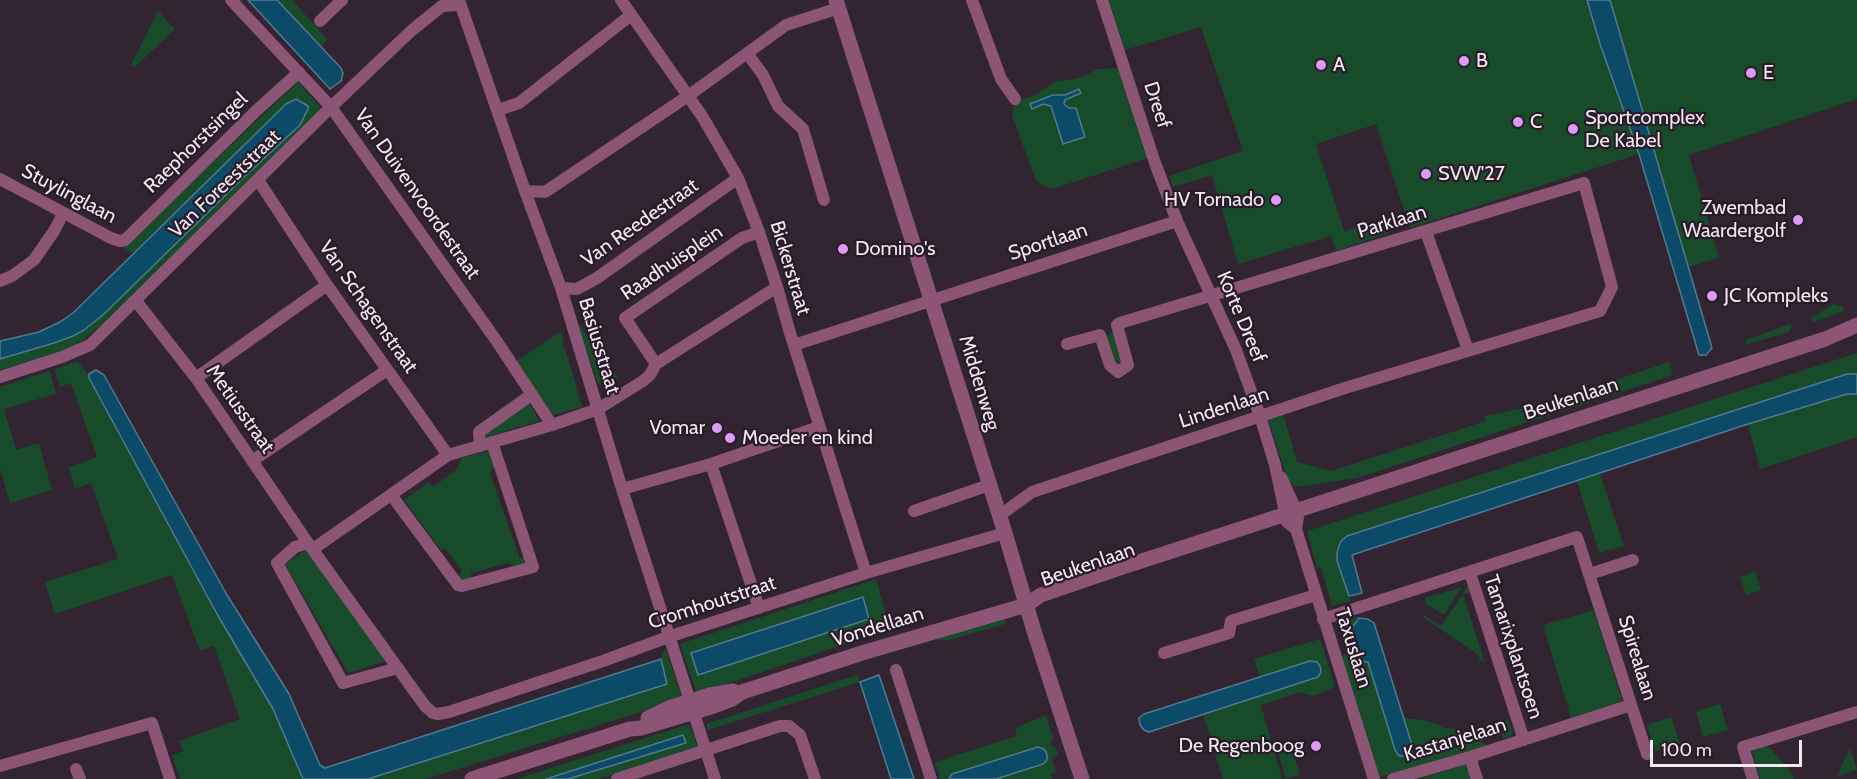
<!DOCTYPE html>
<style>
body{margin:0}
#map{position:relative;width:1857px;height:779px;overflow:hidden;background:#332432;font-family:Cabin,sans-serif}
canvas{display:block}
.scale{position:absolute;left:1650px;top:740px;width:152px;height:27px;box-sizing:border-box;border:3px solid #f3e9f2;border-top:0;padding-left:8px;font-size:18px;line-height:21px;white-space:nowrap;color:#f3e9f2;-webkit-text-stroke:4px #291b28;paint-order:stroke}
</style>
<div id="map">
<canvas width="1857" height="779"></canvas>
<div class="scale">100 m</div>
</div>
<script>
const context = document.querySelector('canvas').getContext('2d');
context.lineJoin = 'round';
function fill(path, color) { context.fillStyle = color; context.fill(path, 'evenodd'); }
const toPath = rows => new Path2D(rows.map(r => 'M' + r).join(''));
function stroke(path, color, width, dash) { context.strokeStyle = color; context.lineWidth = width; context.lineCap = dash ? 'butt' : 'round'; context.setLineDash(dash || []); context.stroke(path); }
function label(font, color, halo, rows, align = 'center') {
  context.font = font + ' Cabin,sans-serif'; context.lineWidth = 4.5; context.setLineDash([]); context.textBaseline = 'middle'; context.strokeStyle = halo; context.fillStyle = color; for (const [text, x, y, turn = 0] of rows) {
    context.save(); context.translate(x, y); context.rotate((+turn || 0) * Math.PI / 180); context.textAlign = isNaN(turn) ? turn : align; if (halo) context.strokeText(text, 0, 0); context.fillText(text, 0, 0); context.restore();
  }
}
fill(toPath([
 [277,0,292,0,327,39,321,47],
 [1108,0,1857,0,1857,99,1689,155,1719,258,1688,267,1659,164,1639,154,1410,228,1376,124,1316,144,1344,231,1384,218,1389,233,1336,251,1331,236,1238,264,1212,175,1173,187,1169,176,1243,151,1201,27,1125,50],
 [158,11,175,29,134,68,131,65],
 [1120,68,1148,158,1052,189,1042,185,1036,180,1012,116,1014,102,1036,95,1055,81,1075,79,1085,76,1097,69],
 [1080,93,1065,100,1064,104,1069,108,1043,104,1053,95],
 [298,82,322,109,104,323,82,341,67,349,0,370,0,359,54,343,241,180,300,125,286,104,133,253,123,247],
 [1833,304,1844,307,1843,312,1812,322,1812,318],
 [577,322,618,377,598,384],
 [1790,324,1792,325,1790,331,1786,333,1745,345,1746,340],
 [561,331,564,343,562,344,564,348,565,348,582,407,553,415,517,361],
 [1112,332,1115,333,1124,360,1121,363,1115,361,1107,339,1109,334],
 [1857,353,1857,374,1847,374,1813,385,1357,532,1337,561,1351,601,1332,606,1321,567,1317,568,1307,531],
 [77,361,89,376,217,614,273,709,303,779,180,779,172,755,183,751,179,741,240,719,214,646,200,651,172,575,55,614,45,582,118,559,91,483,75,489,69,467,97,457,71,383,60,387,54,370],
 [1669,362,1673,375,1357,478,1306,486,1295,486,1288,482,1268,418,1283,413,1297,462,1331,471,1486,421,1484,416,1544,404],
 [50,371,56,394,4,409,16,450,39,443,52,490,10,503,0,469,0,387],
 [1847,394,1857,394,1857,437,1760,469,1748,424],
 [529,403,539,421,486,437,486,433],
 [491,450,496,465,490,473,520,559,525,553,526,560,523,565,518,567,508,563,471,573,472,580,463,582,457,579,462,571,445,548,441,550,404,500,429,482,433,487,456,470,462,458],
 [1600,473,1624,546,1599,553,1577,481],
 [306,550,387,661,348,673,285,564],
 [1755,572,1761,590,1746,595,1740,576],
 [876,579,890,629,697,694,680,644],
 [862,597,869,619,698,674,691,654],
 [1468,586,1470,592,1463,595,1485,663,1478,659,1480,656,1423,617,1424,615,1441,626],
 [1462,587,1444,615,1426,604,1425,598],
 [1594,610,1622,701,1571,718,1543,625],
 [1359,616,1351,629,1355,648,1368,662,1395,750,1412,745,1403,718,1423,720,1439,725,1444,728,1458,729,1489,746,1379,777,1340,656,1348,654,1339,622],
 [1004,619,1005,624,945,641,936,639],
 [1320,639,1335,687,1313,696,1300,692,1261,705,1282,779,1223,779,1203,714,1318,677,1321,672,1320,666,1310,661,1260,677,1254,659],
 [665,647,682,699,426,779,368,779,667,683,661,659],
 [857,675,860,682,708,730,706,724],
 [1720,704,1728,730,1703,737,1696,711],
 [1046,715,1053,738,1050,744,1055,747,1058,755,1052,758,1056,772,1051,774,1052,779,940,779,935,762,1017,736,1015,728],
 [1507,716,1513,731,1511,736,1503,739,1501,732,1505,727],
 [1671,717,1680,744,1655,751,1647,725],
 [690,724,698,748,599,779,516,779],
 [1764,743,1788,767,1794,779,1760,779,1751,747],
 [1292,748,1300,775,1286,779,1278,752],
 [1850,748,1857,770,1837,776],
 [1469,763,1474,779,1420,779]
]), '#184b2a');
const water = toPath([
 [248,0,277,0,341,68,343,73,341,81,330,89,248,0],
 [1587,0,1610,0,1712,348,1706,355,1699,355,1639,154,1600,44,1587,0],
 [1079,89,1081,93,1065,100,1064,104,1069,108,1076,108,1085,137,1063,144,1051,106,1043,104,1032,109,1030,104,1053,95,1065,95,1079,89],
 [296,99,308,106,308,109,300,125,241,180,103,315,84,330,73,336,54,343,0,359,0,341,39,332,60,322,73,313,286,104,296,99],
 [96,370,104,375,227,595,289,694,320,765,325,768,661,659,667,684,368,779,303,779,273,709,217,614,89,378,89,374,96,370],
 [1847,374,1857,374,1857,394,1847,394,1748,424,1352,555,1362,593,1349,596,1337,561,1337,552,1341,541,1347,536,1847,374],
 [863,597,869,619,698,675,691,653,863,597],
 [1359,618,1368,619,1374,623,1412,745,1409,753,1406,756,1399,756,1395,750,1368,662,1357,661,1351,655,1355,648,1351,629,1359,618],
 [1310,661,1317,662,1320,666,1321,672,1318,677,1149,732,1144,730,1140,725,1139,718,1144,714,1310,661],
 [879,675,914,779,891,779,860,682,879,675],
 [683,735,686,743,568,779,546,779,683,735],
 [1038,747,1044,749,1047,754,1047,760,1043,764,996,779,949,779,952,774,1038,747]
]);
fill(water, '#0c4b68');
stroke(water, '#517a91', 1.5);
stroke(toPath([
 [231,0,331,107,498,343,552,425],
 [459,0,525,191,561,288,622,489,715,779],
 [621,0,702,116,738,178,759,232,777,287,790,333,866,573],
 [972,0,1001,79,1015,99],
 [1102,0,1155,163,1177,221,1236,350,1260,416,1275,465,1287,522,1296,529],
 [320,21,342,0],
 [747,53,763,75,778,106,803,129,824,200],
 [498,110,519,103,631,15],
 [0,179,111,238,120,241,125,240,256,111,299,72],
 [258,180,327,285,448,455],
 [525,191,545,192,688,96,786,25,839,8],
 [1426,232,1468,350],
 [0,281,12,276,34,260,54,231,63,214],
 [561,288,577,289,597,278,738,178],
 [136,301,196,378,308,543,425,706,433,713,438,714,449,712,603,661,671,636,866,573,1005,533],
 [794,345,1177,221],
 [656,364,625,318,742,238,759,232],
 [0,377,62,357,90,345,331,107,411,31,442,6,460,5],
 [196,378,327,285],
 [480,446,479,432,531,395],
 [252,461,387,370],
 [711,464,759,608],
 [1281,477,1296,510,1298,517,1296,529,1374,779],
 [622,489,711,464,819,427],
 [392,496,458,585,462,586,533,567,492,442],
 [914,511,989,485],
 [999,516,1032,492,1345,388,1600,311,1612,287,1584,183,1120,323,1117,325,1128,365,1118,372,1110,365,1100,335,1067,344],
 [308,543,295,547,277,563,343,683,398,668],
 [313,549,448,455,552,425,598,409,643,381,650,375,656,364,777,287],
 [1470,573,1524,740],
 [1590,574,1633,560],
 [1323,619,1577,537,1647,754],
 [1164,653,1229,633,1231,621,1316,595],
 [896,670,931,779],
 [1470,757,1477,779],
 [0,766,152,723,170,779],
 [76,769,80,779],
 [617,779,780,726,789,726,800,735,815,779],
 [1393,779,1470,757,1631,705],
 [1753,779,1743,747,1857,712]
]), '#8c5575', 12);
stroke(toPath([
 [836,0,1005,533,1034,631,1082,779],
 [648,718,669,708,710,695,733,691],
 [472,779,630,729,641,728,714,706,732,699,742,692,862,653,1016,608,1026,605,1041,595,1123,567,1825,339,1857,325]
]), '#8c5575', 15);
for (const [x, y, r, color] of [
 [1464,61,6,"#dc99f5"],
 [1321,65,6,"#dc99f5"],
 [1751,73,6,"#dc99f5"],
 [1518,122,6,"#dc99f5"],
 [1573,129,6,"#dc99f5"],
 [1426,174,6,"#dc99f5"],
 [1276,200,6,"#dc99f5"],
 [1798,220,6,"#dc99f5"],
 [843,249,6,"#dc99f5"],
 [1712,296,6,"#dc99f5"],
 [717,428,6,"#dc99f5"],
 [730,438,6,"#dc99f5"],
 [1316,746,6,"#dc99f5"]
]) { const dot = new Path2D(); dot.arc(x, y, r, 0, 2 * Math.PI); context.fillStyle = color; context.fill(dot); stroke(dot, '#291b28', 2); }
label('20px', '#f3e9f2', '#291b28', [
 ["B",1476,61],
 ["A",1333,65],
 ["E",1763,73],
 ["Sportcomplex",1585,118],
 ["De Kabel",1585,141],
 ["C",1530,122],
 ["SVW'27",1438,174],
 ["HV Tornado",1264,200,"right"],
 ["Zwembad",1786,208,"right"],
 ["Waardergolf",1786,231,"right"],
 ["Domino's",855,249],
 ["JC Kompleks",1724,296],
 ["Vomar",705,428,"right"],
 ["Moeder en kind",742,438],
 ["De Regenboog",1304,746,"right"]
], 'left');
label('20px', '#f3e9f2', '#291b28', [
 ["Dreef",1157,105,72],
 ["Raephorstsingel",196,143,-44],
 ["Van Foreeststraat",225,184,-44],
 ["Stuylinglaan",69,194,28],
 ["Van Duivenvoordestraat",417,194,55],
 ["Parklaan",1392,222,-17],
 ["Van Reedestraat",640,223,-35],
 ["Sportlaan",1048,242,-18],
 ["Raadhuisplein",672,263,-34],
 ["Bickerstraat",790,268,73],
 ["Van Schagenstraat",368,307,55],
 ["Korte Dreef",1241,317,67],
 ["Basiusstraat",599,346,73],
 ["Middenweg",979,383,73],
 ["Beukenlaan",1571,399,-18],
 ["Lindenlaan",1224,408,-18],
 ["Metiusstraat",240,409,55],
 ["Beukenlaan",1088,565,-19],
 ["Cromhoutstraat",712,603,-18],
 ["Vondellaan",878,627,-17],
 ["Tamarixplantsoen",1513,647,72],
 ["Taxuslaan",1353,648,73],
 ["Spirealaan",1637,658,73],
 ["Kastanjelaan",1455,740,-17]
]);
</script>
